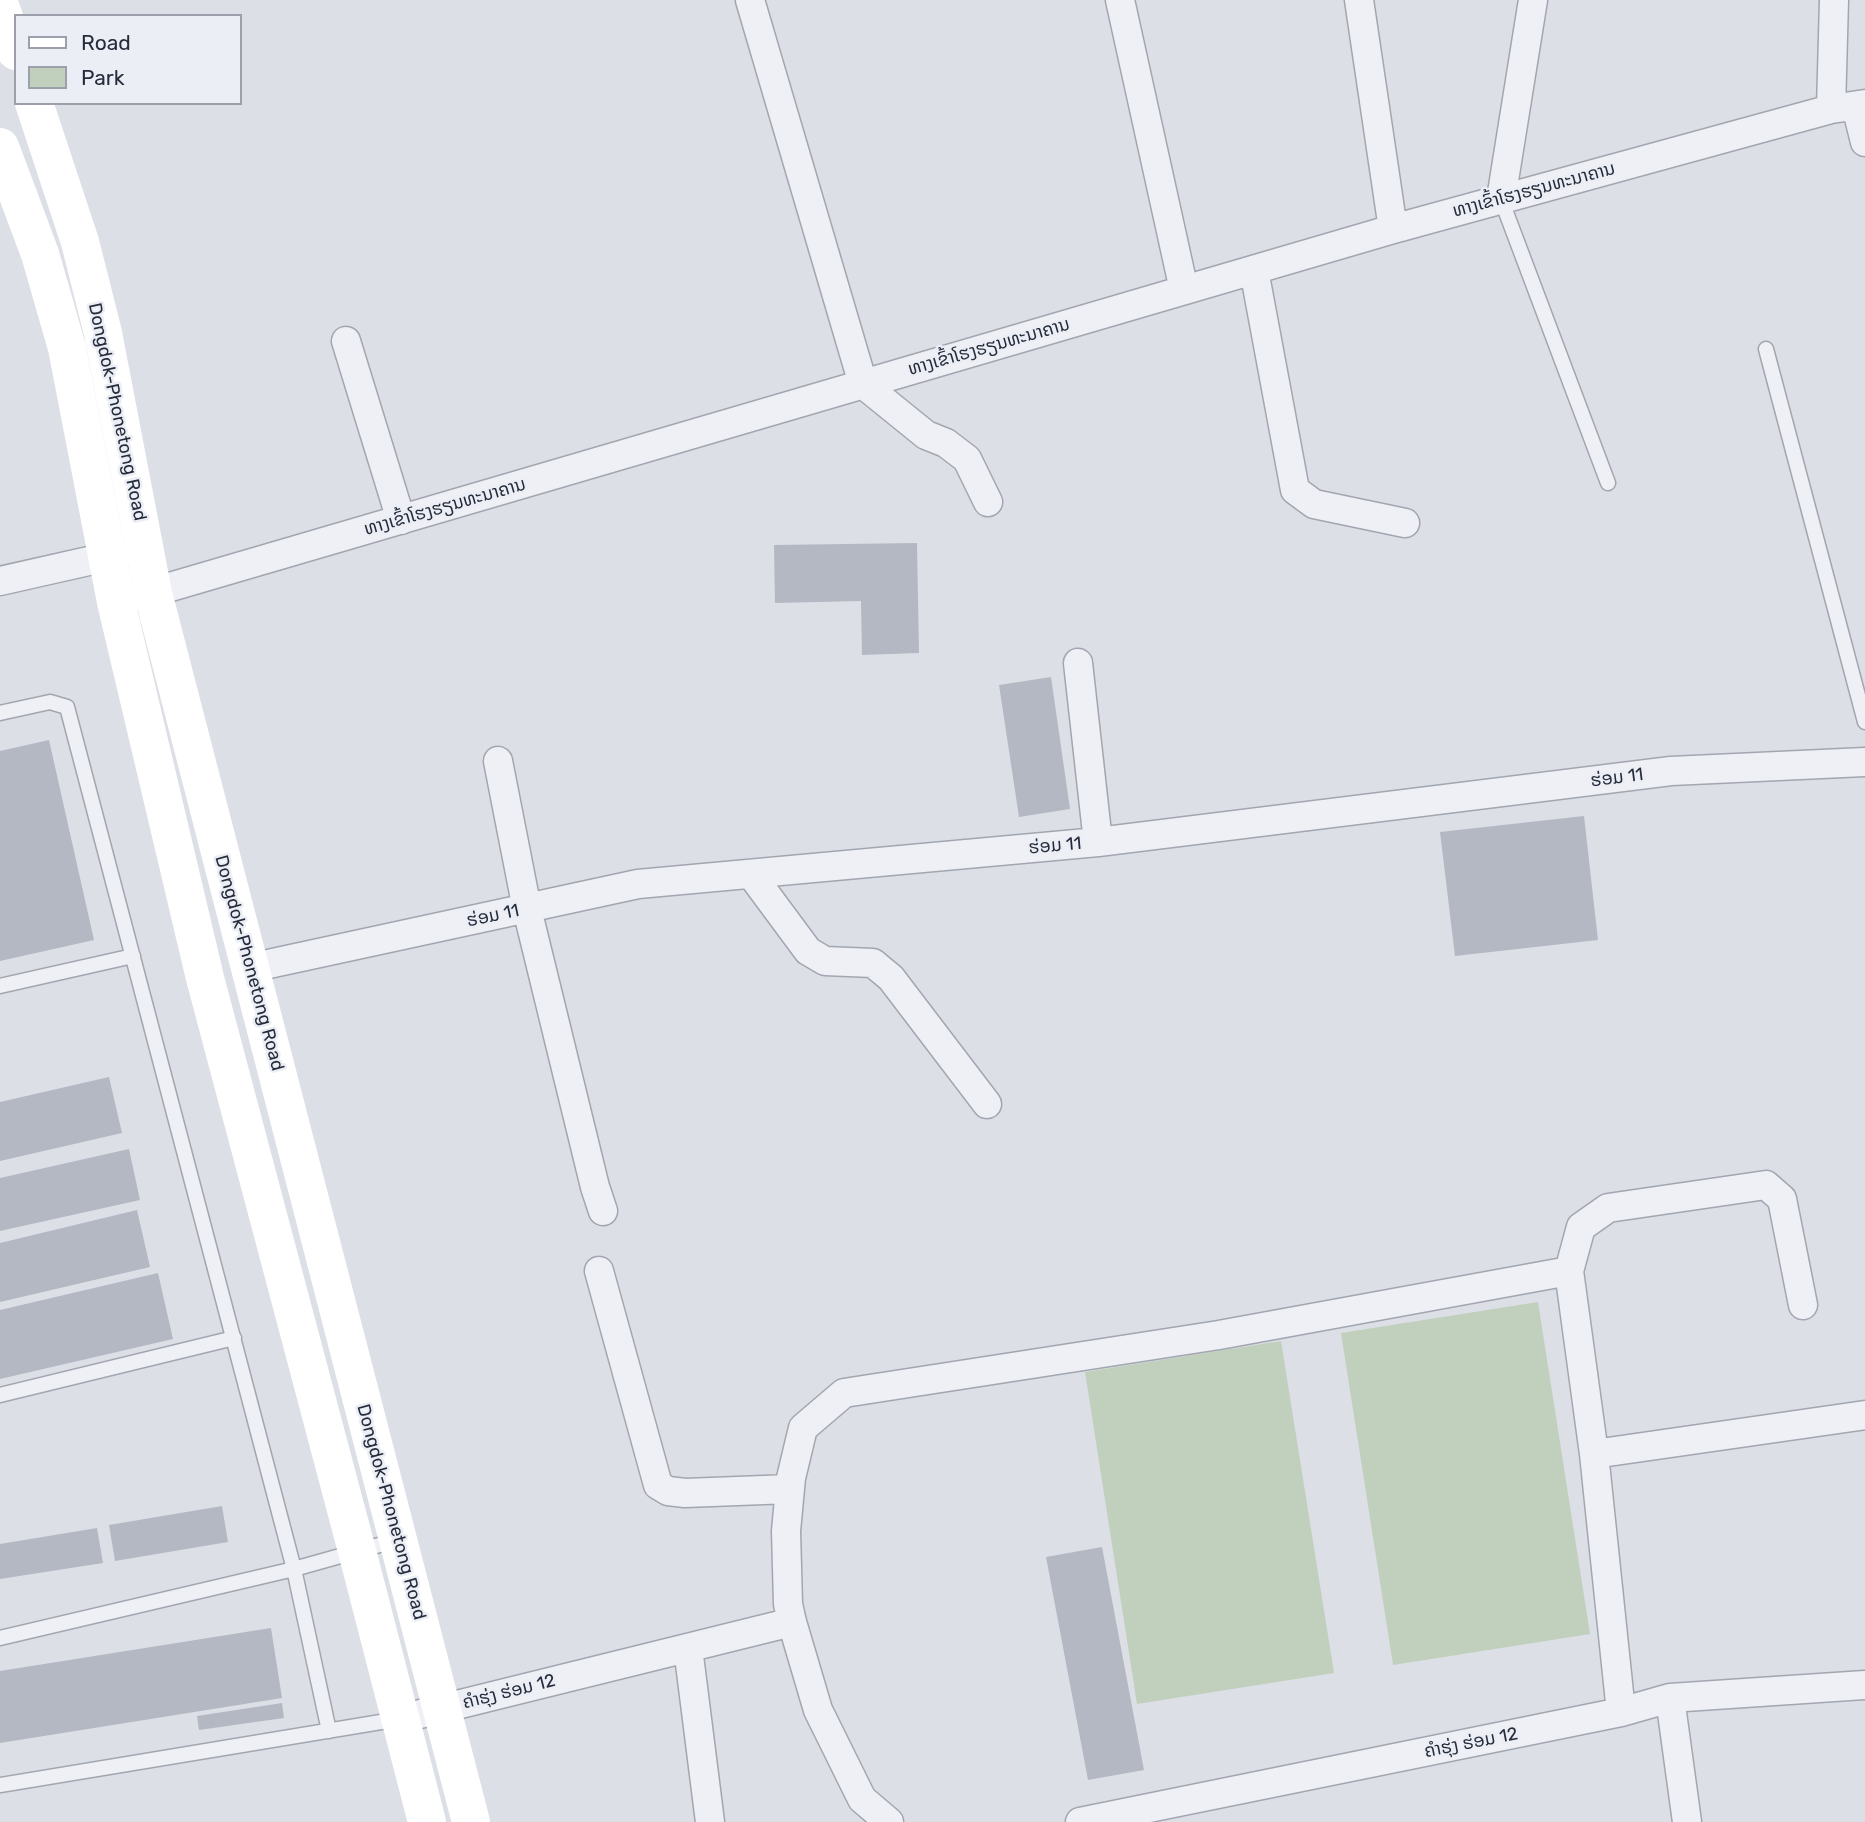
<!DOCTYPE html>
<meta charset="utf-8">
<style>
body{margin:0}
#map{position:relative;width:1865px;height:1822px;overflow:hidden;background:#dcdfe6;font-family:Rubik,sans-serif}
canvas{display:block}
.legend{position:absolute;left:14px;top:14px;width:228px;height:91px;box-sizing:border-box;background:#ebeef4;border:2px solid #9ca0aa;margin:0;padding:9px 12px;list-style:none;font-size:21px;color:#262c3c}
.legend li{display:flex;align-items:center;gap:14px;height:35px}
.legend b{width:35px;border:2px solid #9ca0aa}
</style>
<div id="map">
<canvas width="1865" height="1822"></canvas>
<ul class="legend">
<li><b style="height:9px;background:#fff"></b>Road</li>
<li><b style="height:19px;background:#c0d0bd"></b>Park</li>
</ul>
</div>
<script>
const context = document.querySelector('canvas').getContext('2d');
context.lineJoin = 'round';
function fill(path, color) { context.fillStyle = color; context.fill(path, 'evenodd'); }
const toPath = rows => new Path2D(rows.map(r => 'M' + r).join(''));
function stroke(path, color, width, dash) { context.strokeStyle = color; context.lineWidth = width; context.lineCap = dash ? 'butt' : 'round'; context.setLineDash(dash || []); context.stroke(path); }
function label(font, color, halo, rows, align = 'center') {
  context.font = font + ' Rubik,"Noto Sans Lao",sans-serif'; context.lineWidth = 5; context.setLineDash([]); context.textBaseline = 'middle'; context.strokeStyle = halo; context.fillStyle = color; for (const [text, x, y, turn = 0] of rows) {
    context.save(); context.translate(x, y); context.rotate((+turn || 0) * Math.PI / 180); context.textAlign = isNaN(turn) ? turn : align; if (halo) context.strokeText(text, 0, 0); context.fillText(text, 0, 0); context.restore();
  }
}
fill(toPath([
 [1538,1302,1590,1634,1393,1665,1341,1333],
 [1281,1341,1334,1673,1137,1704,1085,1372]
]), '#c0d0bd');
fill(toPath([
 [917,543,919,653,862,655,861,601,775,603,774,545],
 [1051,677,1070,809,1019,817,999,685],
 [49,740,94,940,0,961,0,751],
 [1584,816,1598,940,1455,956,1440,832],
 [109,1077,122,1133,0,1161,0,1102],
 [129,1149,140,1200,0,1231,0,1178],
 [137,1210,150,1267,0,1302,0,1243],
 [158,1273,173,1339,0,1379,0,1310],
 [222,1506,228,1542,115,1561,109,1525],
 [97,1528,103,1563,0,1579,0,1544],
 [1102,1547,1144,1770,1088,1780,1046,1557],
 [271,1628,282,1698,0,1743,0,1671],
 [282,1703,284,1718,199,1730,197,1716]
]), '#b4b8c3');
const lane = toPath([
 [1501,199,1608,483],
 [1766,349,1865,722],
 [0,713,50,702,67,707,294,1569,329,1731],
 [0,986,133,956],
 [0,1395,234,1338],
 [0,1638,294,1569,397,1540],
 [0,1785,399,1719]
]);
const street = toPath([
 [750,0,863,384,926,435,946,443,967,459,988,502],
 [1120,0,1184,290],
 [1359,0,1393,229],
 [1856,106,1865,142],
 [1831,109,1834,0],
 [1501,199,1533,0],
 [1254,270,1295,490,1314,504,1405,523],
 [346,341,401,520],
 [0,581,124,553],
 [136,597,1393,229,1831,109,1865,104],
 [1078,663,1098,842],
 [498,761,527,909,595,1187,603,1211],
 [751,874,808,951,825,961,873,963,891,978,987,1104],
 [250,968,638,884,1098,842,1671,771,1865,762],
 [599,1271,658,1485,668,1491,685,1493,790,1489],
 [1569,1271,1581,1227,1608,1208,1766,1185,1782,1199,1803,1305],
 [1594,1454,1865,1415],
 [792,1622,788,1604,786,1531,791,1478,803,1428,844,1393,1219,1335,1569,1271,1594,1454,1621,1712],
 [688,1648,710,1822],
 [1670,1698,1687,1822],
 [400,1719,792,1622,818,1710,862,1799,889,1822],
 [1080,1822,1621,1712,1670,1698,1865,1685]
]);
stroke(lane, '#a2a6b0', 17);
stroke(street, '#a2a6b0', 31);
stroke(lane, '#eff0f5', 14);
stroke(street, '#eff0f5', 28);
stroke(toPath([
 [0,6,16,51],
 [34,103,80,242,103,333,153,593,471,1822],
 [0,147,40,254,67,348,116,602,205,978,357,1551,427,1822]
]), '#fff', 38);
label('18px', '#262c3c', '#ebeef4', [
 ["ທາງເຂົ້າໂຮງຮຽນທະນາຄານ",1534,190,-15],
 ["ທາງເຂົ້າໂຮງຮຽນທະນາຄານ",989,347,-16],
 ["Dongdok-Phonetong Road",117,412,78],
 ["ທາງເຂົ້າໂຮງຮຽນທະນາຄານ",445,507,-16],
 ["ຮ່ອມ 11",1617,778,-7],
 ["ຮ່ອມ 11",1055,846,-5],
 ["ຮ່ອມ 11",493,916,-12],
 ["Dongdok-Phonetong Road",249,963,75],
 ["Dongdok-Phonetong Road",391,1512,75],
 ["ຄໍາຮຸ່ງ ຮ່ອມ 12",509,1692,-14],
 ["ຄໍາຮຸ່ງ ຮ່ອມ 12",1471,1743,-11]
]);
</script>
